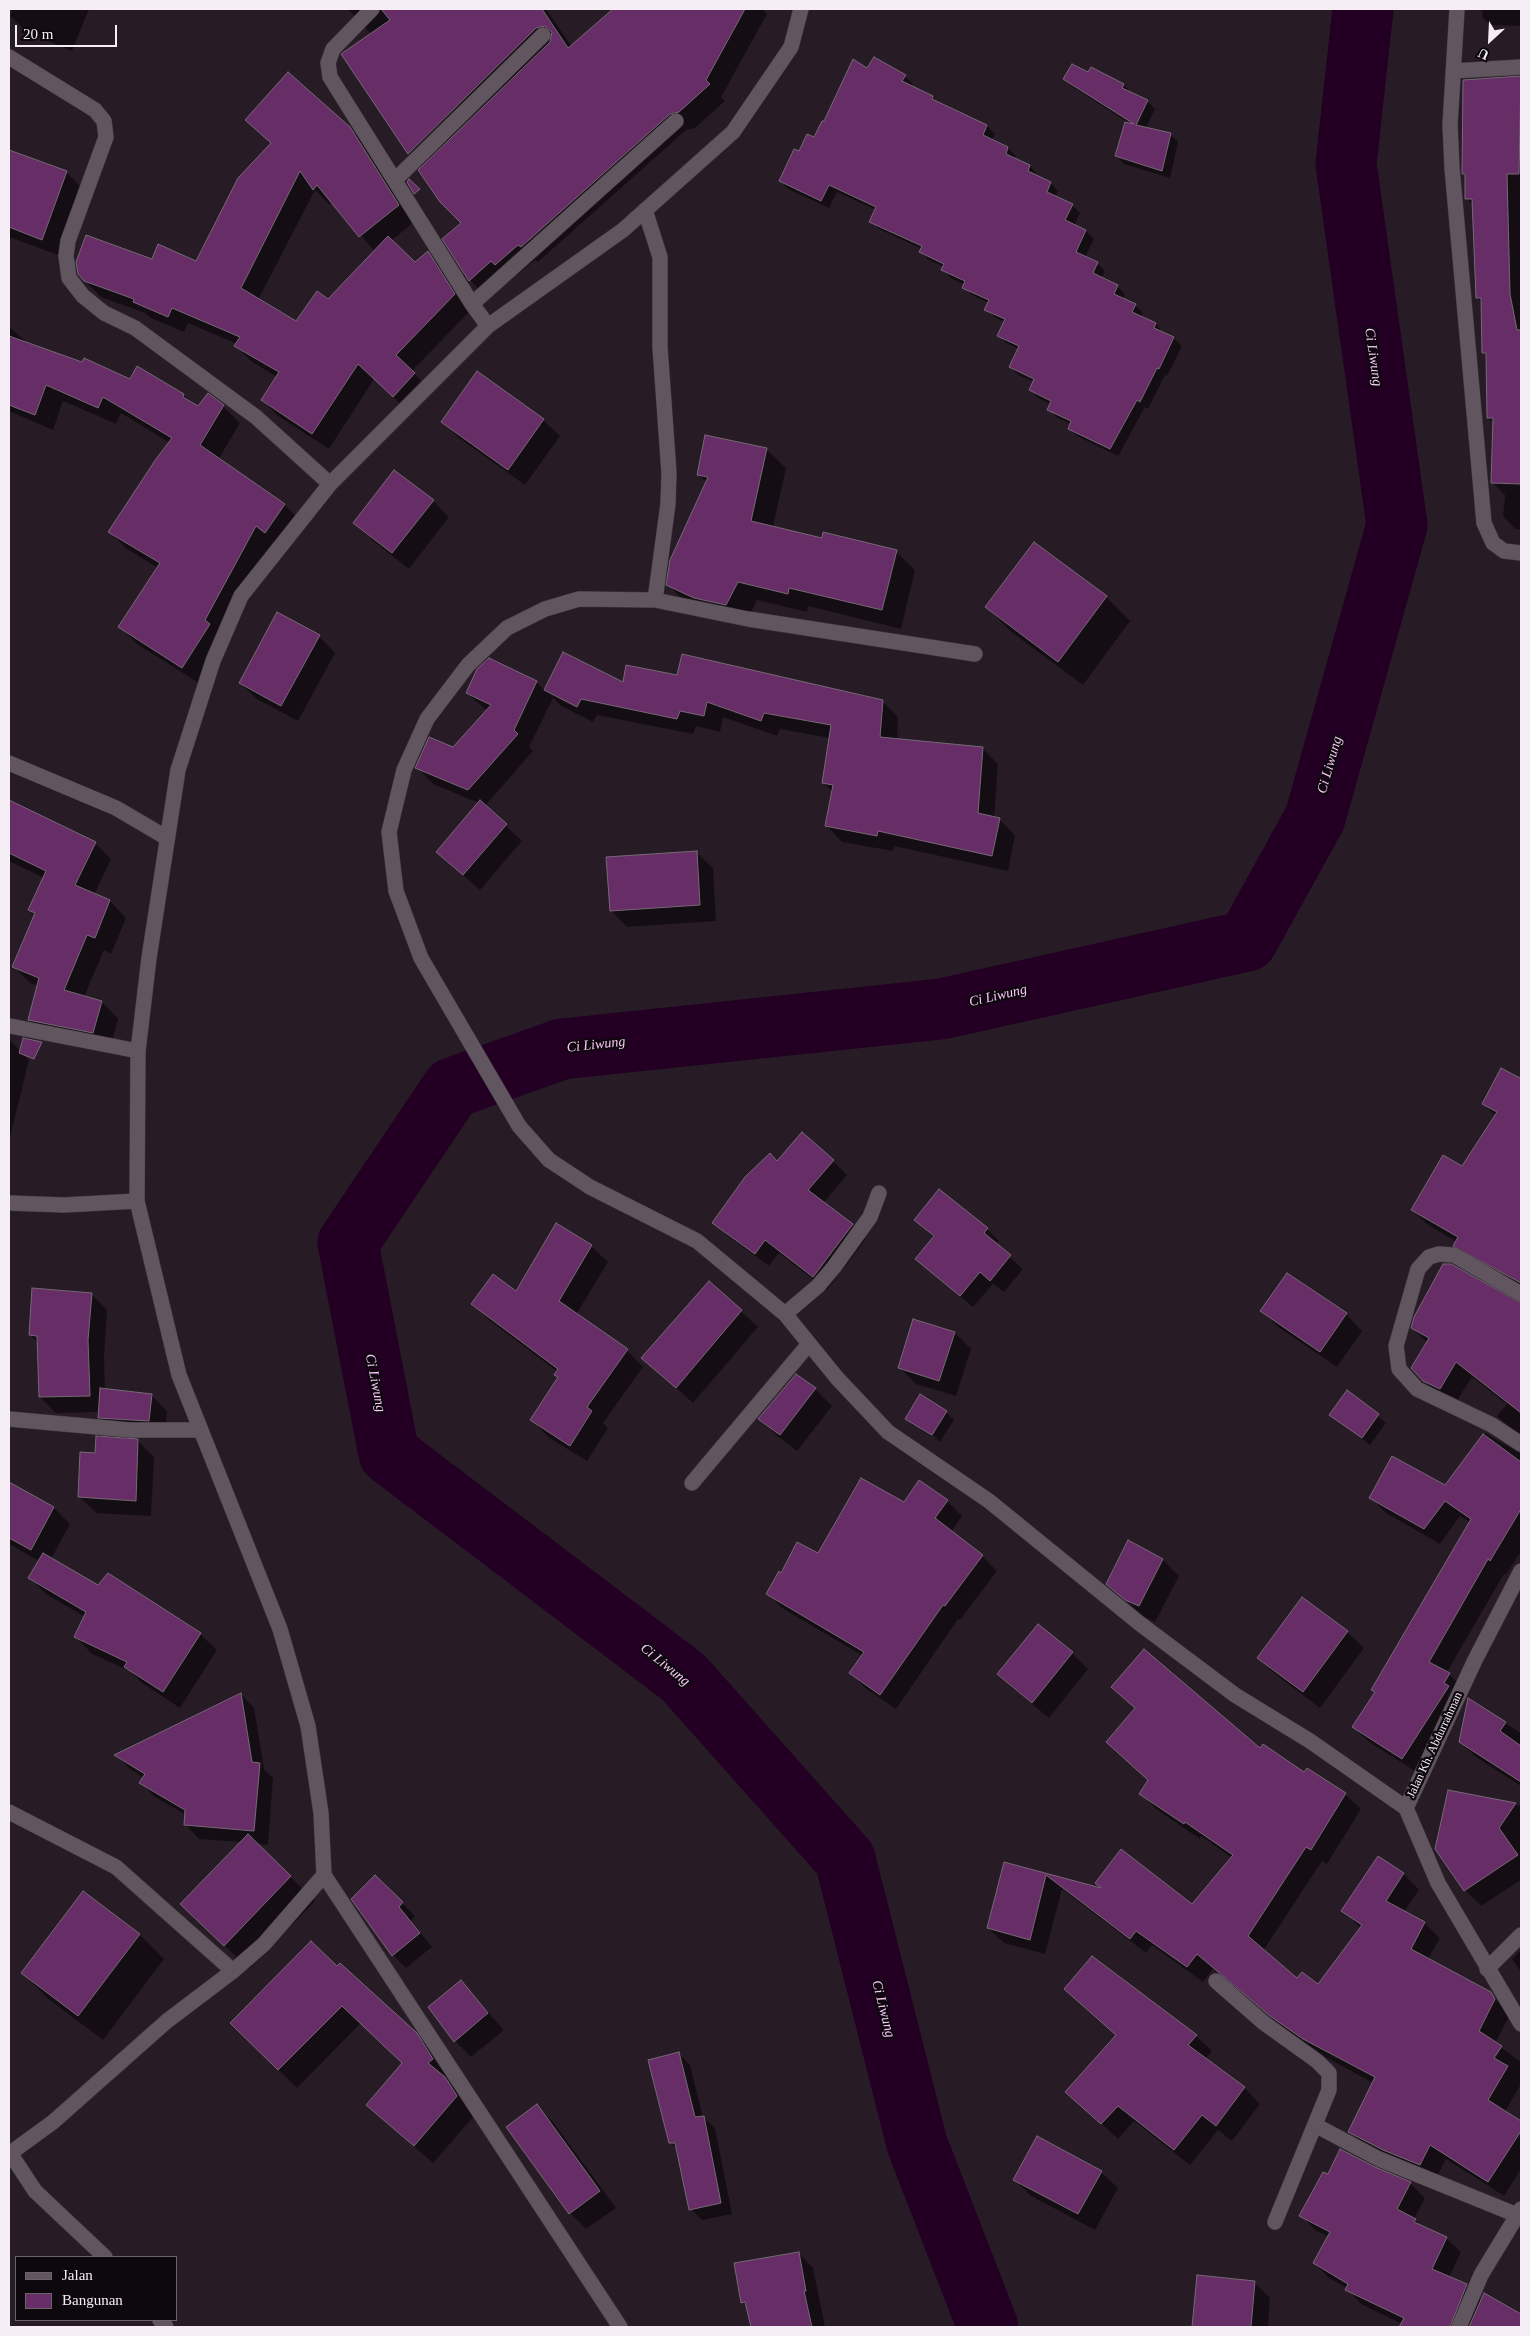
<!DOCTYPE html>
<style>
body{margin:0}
#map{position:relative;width:1530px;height:2336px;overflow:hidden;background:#271c26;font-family:Georgia,serif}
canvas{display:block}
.frame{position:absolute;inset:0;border:10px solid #f6eef5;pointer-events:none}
.legend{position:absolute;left:15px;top:2256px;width:162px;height:65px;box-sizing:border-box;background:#0d080d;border:1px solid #6a646a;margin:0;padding:6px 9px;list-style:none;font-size:15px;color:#f6eef5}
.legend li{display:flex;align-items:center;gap:10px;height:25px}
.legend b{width:25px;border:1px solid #6a646a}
.north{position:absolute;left:1465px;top:15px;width:50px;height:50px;-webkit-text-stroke:4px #0d080d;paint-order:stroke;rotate:205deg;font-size:14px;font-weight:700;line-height:20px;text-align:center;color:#f6eef5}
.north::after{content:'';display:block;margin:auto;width:18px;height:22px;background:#f6eef5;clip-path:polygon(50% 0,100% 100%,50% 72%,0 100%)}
.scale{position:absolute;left:15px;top:25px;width:102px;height:22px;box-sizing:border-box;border:2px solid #f6eef5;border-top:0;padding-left:6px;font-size:15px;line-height:18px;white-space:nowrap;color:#f6eef5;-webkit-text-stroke:4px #0d080d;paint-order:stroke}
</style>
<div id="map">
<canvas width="1530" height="2336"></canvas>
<div class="frame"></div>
<ul class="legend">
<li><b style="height:6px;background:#615560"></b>Jalan</li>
<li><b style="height:14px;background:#672d66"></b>Bangunan</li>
</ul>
<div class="north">U</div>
<div class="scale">20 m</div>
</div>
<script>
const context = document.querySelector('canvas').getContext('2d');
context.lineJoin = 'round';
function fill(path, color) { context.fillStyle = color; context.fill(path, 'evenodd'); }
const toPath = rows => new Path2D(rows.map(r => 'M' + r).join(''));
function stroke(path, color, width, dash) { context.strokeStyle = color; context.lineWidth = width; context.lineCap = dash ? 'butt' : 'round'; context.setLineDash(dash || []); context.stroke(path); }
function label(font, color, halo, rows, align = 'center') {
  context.font = font + ' Georgia,serif'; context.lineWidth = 4.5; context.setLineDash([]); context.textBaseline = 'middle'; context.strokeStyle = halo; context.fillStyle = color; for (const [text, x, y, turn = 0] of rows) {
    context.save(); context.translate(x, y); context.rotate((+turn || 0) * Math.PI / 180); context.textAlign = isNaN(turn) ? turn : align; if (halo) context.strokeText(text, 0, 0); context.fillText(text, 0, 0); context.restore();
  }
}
fill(toPath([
 [13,9,89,9,72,51,27,32,10,16],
 [348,9,546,9,572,47,615,9,762,9,767,14,721,97,725,101,695,128,686,130,538,262,535,260,511,280,508,276,485,296,470,280,462,223,423,168,409,153,343,54,371,34],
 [1483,9,1521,9,1521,26,1490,25,1482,17],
 [1091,69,1124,85,1132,94,1147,101,1155,109,1146,128,1170,134,1178,142,1170,178,1124,164,1116,156,1132,125,1073,87,1065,79,1089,74],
 [868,70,905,76,913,84,911,87,933,97,940,104,987,126,995,134,991,141,1008,148,1016,156,1014,159,1030,166,1037,174,1036,176,1051,183,1058,191,1055,197,1072,205,1080,213,1074,226,1086,231,1094,239,1085,257,1097,263,1105,271,1101,279,1117,286,1125,294,1122,299,1135,305,1143,313,1141,317,1156,324,1163,333,1174,338,1182,346,1167,376,1165,375,1148,409,1145,407,1118,456,1077,436,1069,428,1071,424,1056,417,1049,409,1051,404,1038,398,1030,390,1034,382,1018,375,1010,367,1019,349,1006,343,999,335,1005,322,994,317,986,309,989,303,972,295,964,287,965,285,951,278,943,270,944,267,929,260,921,252,922,249,879,229,871,221,876,210,837,192,829,208,788,189,780,181,799,153,815,139,824,123],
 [1521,78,1521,530,1515,529,1503,516,1505,495,1492,482,1494,423,1488,418,1488,357,1484,353,1483,304,1477,298,1473,205,1466,198,1466,177,1463,174,1465,81],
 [247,120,349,128,366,144,414,222,391,241,415,264,428,253,444,269,470,311,412,371,430,390,409,412,374,379,329,449,278,416,262,400,277,377,252,362,236,346,237,344,188,323,184,332,151,318,145,313,101,297,85,281,152,260,196,262,272,144],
 [315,190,330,205,333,202,375,252,328,300,297,322,258,300],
 [9,151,66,172,83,189,58,255,9,237],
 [9,327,29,344,130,380,184,395,198,408,223,406,240,423,218,460,285,505,302,522,283,549,273,542,200,684,137,644,120,627,158,568,127,549,110,532,170,443,121,413,116,424,63,401,53,430,9,411],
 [543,420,560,436,525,485,459,438,443,422],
 [766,449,786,468,773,527,823,539,896,551,915,570,901,629,808,606,807,612,757,600,746,624,687,604,668,584,707,483,698,474],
 [433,501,449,517,409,569,371,539,355,522],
 [1106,597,1130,621,1083,685,1011,632,987,607],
 [319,636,335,653,298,721,257,699,240,683],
 [563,653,623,684,678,676,882,701,898,717,897,740,982,748,998,764,994,818,999,819,1015,835,1008,871,894,846,893,851,842,842,826,825,833,792,824,783,830,738,780,729,777,736,723,717,720,732,696,726,693,734,597,715,593,722,561,706,553,698,529,747,533,751,485,806,522,841,480,890,437,852,479,803,433,784,417,767,453,749,487,711,467,693,536,682,545,690],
 [9,802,95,843,111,859,94,895,110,901,126,918,111,954,104,950,84,997,102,1002,118,1019,110,1048,45,1036,29,1020,38,986,30,983,13,966,35,915,30,910,44,878,9,861],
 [696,852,713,868,716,921,627,927,611,910],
 [9,1039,29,1060,10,1137,9,1137],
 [1501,1069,1521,1080,1521,1289,1470,1261,1455,1245,1457,1242,1428,1225,1412,1210,1462,1168,1496,1116,1483,1104],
 [833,1161,847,1175,823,1203,852,1225,866,1239,827,1290,779,1253,769,1266,728,1236,714,1223,777,1162],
 [915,1220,987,1229,999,1241,996,1245,1023,1269,1004,1292,993,1284,973,1307,916,1259,934,1238],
 [591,1246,608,1262,576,1315,627,1350,643,1367,603,1423,608,1428,587,1461,548,1437,532,1420,559,1378,558,1372,489,1320,473,1304,516,1293],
 [709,1282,758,1327,693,1403,643,1358],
 [91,1294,107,1310,104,1357,105,1390,151,1395,167,1411,165,1436,115,1434,99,1417,99,1412,56,1413,40,1397,38,1343,30,1335],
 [1511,1300,1521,1311,1519,1326,1521,1328,1521,1437,1497,1416,1507,1404,1472,1377,1455,1404,1440,1397,1424,1380,1428,1343,1412,1328],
 [1262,1311,1346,1314,1362,1331,1337,1367,1278,1327],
 [955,1333,971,1349,956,1396,916,1384,899,1367],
 [796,1375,815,1389,832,1406,797,1451,776,1435,760,1419],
 [1347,1392,1386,1423,1370,1445,1331,1415],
 [946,1412,954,1420,940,1442,914,1426,906,1418],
 [914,1423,937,1438,936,1440,914,1426],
 [1485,1433,1521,1454,1521,1555,1519,1554,1506,1575,1504,1574,1447,1672,1465,1690,1460,1698,1464,1702,1418,1773,1369,1742,1353,1727,1376,1693,1373,1690,1471,1523,1460,1516,1440,1544,1386,1513,1370,1497,1445,1487],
 [138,1441,154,1457,151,1516,96,1513,80,1497,96,1455],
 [17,1488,54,1508,70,1524,51,1559,99,1587,200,1634,217,1650,180,1708,142,1683,130,1671,92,1654,76,1637,85,1617,46,1594,30,1578,39,1561,9,1544,9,1503],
 [947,1501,962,1516,951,1532,982,1556,997,1571,960,1620,958,1619,896,1709,865,1688,851,1673,863,1656,782,1608,767,1593,781,1574,818,1555,904,1504],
 [1129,1542,1163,1560,1179,1576,1155,1622,1143,1616,1108,1584],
 [1302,1599,1347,1632,1364,1648,1320,1708,1275,1674,1258,1658],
 [1072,1653,1088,1669,1049,1718,1015,1690,998,1674],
 [1113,1687,1260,1750,1345,1794,1361,1809,1327,1864,1322,1861,1263,1951,1297,1980,1318,1985,1361,1928,1343,1911,1378,1857,1404,1874,1419,1890,1404,1912,1424,1923,1440,1938,1428,1959,1490,1993,1510,2015,1495,2043,1521,2062,1521,2084,1505,2112,1521,2123,1521,2169,1504,2196,1446,2159,1435,2180,1365,2147,1350,2132,1373,2083,1320,2054,1287,2031,1213,1969,1203,1982,1152,1945,1146,1953,1062,1889,1045,1954,1004,1943,988,1928,1005,1864,1104,1890,1192,1906,1232,1858,1201,1836,1200,1839,1156,1809,1141,1794,1149,1781,1107,1742,1136,1709],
 [241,1694,254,1708,264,1769,273,1778,268,1845,257,1844,315,1901,249,1969,206,1928,241,1842,199,1839,185,1824,186,1815,155,1797,141,1783,144,1778,130,1769,117,1756],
 [1469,1700,1521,1733,1521,1786,1476,1757,1460,1742],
 [1449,1791,1521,1806,1521,1880,1481,1906,1465,1890],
 [375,1876,415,1916,411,1921,432,1947,406,1968,393,1955],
 [84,1893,140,1935,164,1959,103,2040,47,1998,23,1973],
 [1521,1950,1521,1972,1512,1959],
 [337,1967,416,2034,435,2053,450,2078,447,2081,463,2097,475,2115,433,2163,367,2105,403,2063,361,2023,297,2088,231,2023],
 [461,1982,504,2030,471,2057,455,2041],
 [1065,1989,1196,2036,1212,2051,1205,2059,1245,2088,1260,2104,1232,2141,1218,2130,1190,2165,1134,2121,1118,2139,1067,2092,1117,2036],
 [679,2054,690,2065,703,2117,715,2128,732,2214,702,2220,691,2209,678,2150,671,2143],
 [537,2106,553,2122,616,2208,586,2229,570,2213],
 [1374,2168,1410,2183,1425,2198,1414,2219,1422,2227,1446,2238,1461,2252,1449,2278,1466,2285,1481,2300,1469,2327,1401,2327,1402,2324,1361,2304,1347,2288,1329,2278,1314,2263,1329,2237,1315,2230,1301,2215,1329,2175],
 [1101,2172,1118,2188,1095,2230,1031,2196,1015,2180],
 [799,2253,813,2268,825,2327,752,2327,748,2308,742,2302],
 [1198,2276,1254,2282,1270,2298,1268,2327,1194,2327]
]), '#0007');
stroke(toPath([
 [988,2327,917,2144,845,1859,683,1677,389,1454,348,1243,452,1088,562,1049,941,1009,1247,941,1315,818,1397,525,1346,164,1363,9]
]), '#230023', 61);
const building = toPath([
 [381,9,542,9,568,48,613,9,745,9,706,80,710,84,679,112,670,114,521,247,518,245,495,265,491,261,469,281,442,239,461,223,440,202,418,170,550,42,552,32,545,26,536,28,408,154,341,54,390,20,381,9],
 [874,57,906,75,902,81,933,96,932,99,987,125,983,135,1008,147,1006,154,1030,165,1028,171,1051,182,1047,192,1073,204,1065,220,1086,230,1076,252,1098,262,1093,273,1118,285,1114,294,1136,304,1132,312,1156,323,1154,328,1174,337,1159,369,1157,368,1140,402,1137,400,1110,449,1068,429,1071,421,1047,410,1051,401,1029,390,1034,379,1009,367,1019,346,997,336,1005,319,984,310,989,300,962,288,965,281,941,270,944,264,919,252,922,246,869,222,876,207,829,185,821,201,779,181,794,149,799,151,807,134,814,137,822,121,824,121,853,59,867,68,874,57],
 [1072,64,1088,72,1091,67,1124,84,1122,88,1148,100,1136,125,1171,133,1162,171,1115,156,1125,122,1134,124,1063,79,1072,64],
 [288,72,350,127,399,205,359,237,317,185,313,190,300,171,241,288,296,321,317,291,328,299,388,236,415,262,428,251,455,294,396,355,415,373,393,397,358,364,312,434,261,400,279,372,234,346,240,337,172,308,168,317,133,302,134,299,84,281,78,274,76,262,86,235,152,259,158,244,196,261,238,178,271,143,245,120,288,72],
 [1521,76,1519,174,1507,174,1510,294,1517,330,1521,330,1521,484,1491,483,1493,418,1487,418,1486,353,1482,353,1481,298,1476,298,1472,199,1465,199,1465,174,1462,174,1463,80,1521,76],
 [9,150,67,171,42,240,9,227,9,150],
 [409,179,420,189,414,194,407,182,409,179],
 [9,336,82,362,84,358,130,379,137,366,184,394,183,397,198,406,208,393,224,405,200,445,285,504,265,533,256,526,205,620,210,624,182,668,118,627,160,563,108,532,156,459,172,438,103,397,98,408,46,385,35,415,9,405,9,336],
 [477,371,544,419,508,470,441,422,477,371],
 [705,435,767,448,751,521,822,538,823,532,897,550,882,610,789,588,788,594,738,582,726,605,694,598,666,585,670,560,708,477,697,475,705,435],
 [394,470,434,500,392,553,353,523,394,470],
 [1034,542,1107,596,1058,662,985,607,1034,542],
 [277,612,320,635,281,706,239,683,277,612],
 [563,652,623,682,626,665,677,675,682,654,883,700,880,737,983,747,978,813,1000,818,992,856,878,831,877,836,825,826,833,785,822,783,831,725,764,713,761,721,707,702,704,716,680,711,677,719,581,699,577,707,544,690,563,652],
 [489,658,537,681,514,730,518,734,468,790,415,768,429,737,453,747,491,705,466,693,477,669,489,658],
 [9,800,96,842,75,885,110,900,95,938,87,935,64,990,102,1001,93,1033,28,1020,39,978,12,967,35,913,28,910,46,871,9,853,9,800],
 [480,800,507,824,463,875,436,852,480,800],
 [697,851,700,905,610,911,606,857,697,851],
 [23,1038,42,1042,34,1059,19,1053,23,1038],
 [1501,1068,1520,1078,1521,1075,1521,1283,1453,1246,1458,1237,1411,1210,1443,1155,1462,1166,1497,1112,1482,1104,1501,1068],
 [802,1132,834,1160,808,1190,853,1224,813,1277,765,1240,755,1254,712,1223,745,1177,770,1153,777,1161,802,1132],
 [939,1189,988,1228,984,1233,1011,1255,990,1281,980,1272,960,1296,915,1259,934,1236,914,1220,939,1189],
 [556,1223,592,1245,559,1301,628,1349,587,1407,592,1411,570,1446,530,1420,558,1377,554,1375,558,1369,471,1304,493,1274,516,1291,556,1223],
 [1443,1264,1451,1264,1521,1303,1521,1413,1456,1362,1440,1389,1423,1381,1411,1368,1429,1338,1411,1328,1414,1317,1443,1264],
 [1287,1273,1347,1313,1320,1352,1260,1311,1287,1273],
 [709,1281,742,1310,676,1388,641,1358,709,1281],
 [32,1288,92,1293,88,1340,90,1396,39,1397,37,1336,29,1335,32,1288],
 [913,1319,955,1332,939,1381,898,1368,913,1319],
 [796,1374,816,1388,780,1435,758,1419,796,1374],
 [100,1388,152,1394,149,1421,98,1418,100,1388],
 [1347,1390,1379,1414,1362,1438,1329,1415,1347,1390],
 [920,1394,947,1411,932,1435,905,1419,920,1394],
 [1483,1434,1521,1462,1521,1509,1490,1561,1488,1559,1429,1662,1450,1673,1444,1683,1449,1686,1402,1759,1352,1727,1375,1692,1371,1690,1471,1519,1445,1501,1424,1529,1369,1498,1392,1456,1445,1485,1483,1434],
 [96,1436,138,1439,136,1501,78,1497,80,1452,95,1453,96,1436],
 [861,1478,904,1502,919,1480,948,1500,935,1518,983,1555,945,1606,943,1605,880,1695,849,1673,864,1652,766,1594,779,1571,781,1573,797,1542,818,1553,861,1478],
 [9,1482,54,1507,31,1550,9,1538,9,1482],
 [1128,1540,1163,1559,1139,1606,1125,1600,1106,1584,1128,1540],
 [43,1553,98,1585,108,1573,201,1633,163,1692,124,1667,127,1662,74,1637,86,1612,28,1578,43,1553],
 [1302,1597,1348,1631,1303,1692,1257,1658,1302,1597],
 [1038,1624,1073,1652,1032,1703,997,1674,1038,1624],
 [1144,1649,1260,1748,1263,1744,1304,1772,1307,1768,1346,1793,1311,1850,1306,1847,1248,1936,1297,1978,1302,1972,1318,1984,1362,1925,1341,1911,1378,1856,1404,1873,1386,1901,1425,1922,1411,1949,1491,1992,1495,1999,1479,2031,1502,2046,1494,2058,1508,2066,1488,2100,1521,2121,1521,2131,1488,2182,1430,2145,1420,2165,1383,2150,1348,2132,1375,2077,1303,2039,1270,2016,1197,1954,1187,1967,1136,1931,1130,1939,1046,1875,1030,1940,987,1928,1004,1862,1101,1888,1095,1883,1121,1849,1192,1904,1233,1855,1185,1822,1184,1824,1139,1794,1148,1780,1106,1742,1135,1708,1111,1687,1144,1649],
 [241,1693,252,1762,260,1763,254,1831,184,1825,185,1810,139,1783,145,1774,114,1755,241,1693],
 [1468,1698,1506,1722,1500,1731,1521,1746,1521,1782,1459,1742,1468,1698],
 [1448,1790,1516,1803,1499,1828,1518,1855,1464,1891,1435,1849,1448,1790],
 [248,1834,291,1876,224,1946,180,1904,248,1834],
 [375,1875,403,1902,399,1907,420,1933,392,1956,351,1899,375,1875],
 [83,1891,140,1934,78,2016,21,1973,83,1891],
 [311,1941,337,1966,340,1963,417,2033,433,2059,428,2063,445,2077,457,2096,414,2146,366,2105,402,2063,342,2006,278,2070,230,2023,311,1941],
 [1092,1956,1197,2035,1188,2045,1245,2087,1216,2126,1202,2115,1174,2150,1118,2106,1101,2124,1065,2092,1116,2035,1064,1989,1092,1956],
 [461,1980,488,2013,454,2042,428,2007,461,1980],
 [679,2052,695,2117,704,2116,721,2203,689,2210,675,2143,669,2143,648,2060,679,2052],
 [537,2104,600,2191,569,2214,506,2127,537,2104],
 [1037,2136,1102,2171,1078,2214,1013,2180,1037,2136],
 [1340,2149,1375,2167,1411,2182,1397,2209,1416,2219,1414,2222,1447,2237,1432,2269,1467,2284,1450,2327,1399,2327,1404,2318,1345,2290,1348,2284,1313,2263,1330,2232,1299,2216,1323,2172,1328,2174,1340,2149],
 [799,2252,806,2291,804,2291,812,2327,751,2327,745,2302,741,2303,734,2263,799,2252],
 [1197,2275,1255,2281,1251,2327,1192,2327,1197,2275],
 [1484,2293,1521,2314,1521,2327,1469,2327,1484,2293]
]);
fill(building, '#672d66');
stroke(building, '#766975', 1);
const minor = toPath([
 [372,9,333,49,328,63,330,77,472,304,488,326],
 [1457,9,1450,125,1452,168,1484,523,1493,543,1504,551,1521,553],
 [9,57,95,110,104,121,106,137,68,241,66,256,69,278,83,296,104,313,135,328,256,417,330,484],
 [1453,71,1521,67],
 [395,180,543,35],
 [645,210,660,257,660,347,669,473,668,504,655,600],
 [472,304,676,121],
 [975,654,748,619,655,600,579,599,545,609,507,628,468,665,427,719,404,770,389,832,396,891,421,958,519,1126,549,1160,590,1187,697,1241,785,1314,837,1378,888,1432,989,1501,1139,1623,1235,1695,1310,1741,1406,1808],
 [9,763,116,808,167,838],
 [10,1026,138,1051],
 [9,1203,64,1205,137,1201],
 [1521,1294,1454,1255,1439,1254,1429,1257,1418,1269,1396,1346,1399,1369,1417,1389,1492,1425,1521,1444],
 [785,1314,818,1286,834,1267,870,1217,879,1193],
 [9,1419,130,1430,200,1430],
 [692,1483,808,1345],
 [1521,1571,1475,1660,1406,1808,1438,1883,1521,2024],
 [9,1812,116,1867,233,1971],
 [324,1875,620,2327],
 [1487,1969,1521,1935],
 [1216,1981,1264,2023,1317,2061,1329,2073,1329,2090,1275,2222],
 [1315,2125,1379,2159,1517,2215],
 [10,2153,35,2191,105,2257],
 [9,2154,53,2122,167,2021,233,1971,264,1944,324,1875,321,1813,308,1726,280,1629,179,1375,137,1201,138,1051,149,958,178,770,213,661,241,596,330,484,488,326,623,230,733,132,791,47,801,9],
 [160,2320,166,2327],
 [1459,2327,1481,2275,1521,2209]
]);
stroke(minor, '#433a42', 16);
stroke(minor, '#615560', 15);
label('12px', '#f6eef5', '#0d080d', [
 ["Jalan Kh. Abdurrahman",1435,1745,-65]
]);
label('italic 14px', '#fbc7f8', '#0d080d', [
 ["Ci Liwung",1373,357,82],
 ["Ci Liwung",1330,765,-74],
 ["Ci Liwung",998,996,-13],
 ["Ci Liwung",596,1045,-6],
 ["Ci Liwung",375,1383,79],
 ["Ci Liwung",665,1665,39],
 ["Ci Liwung",883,2009,76]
]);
</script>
